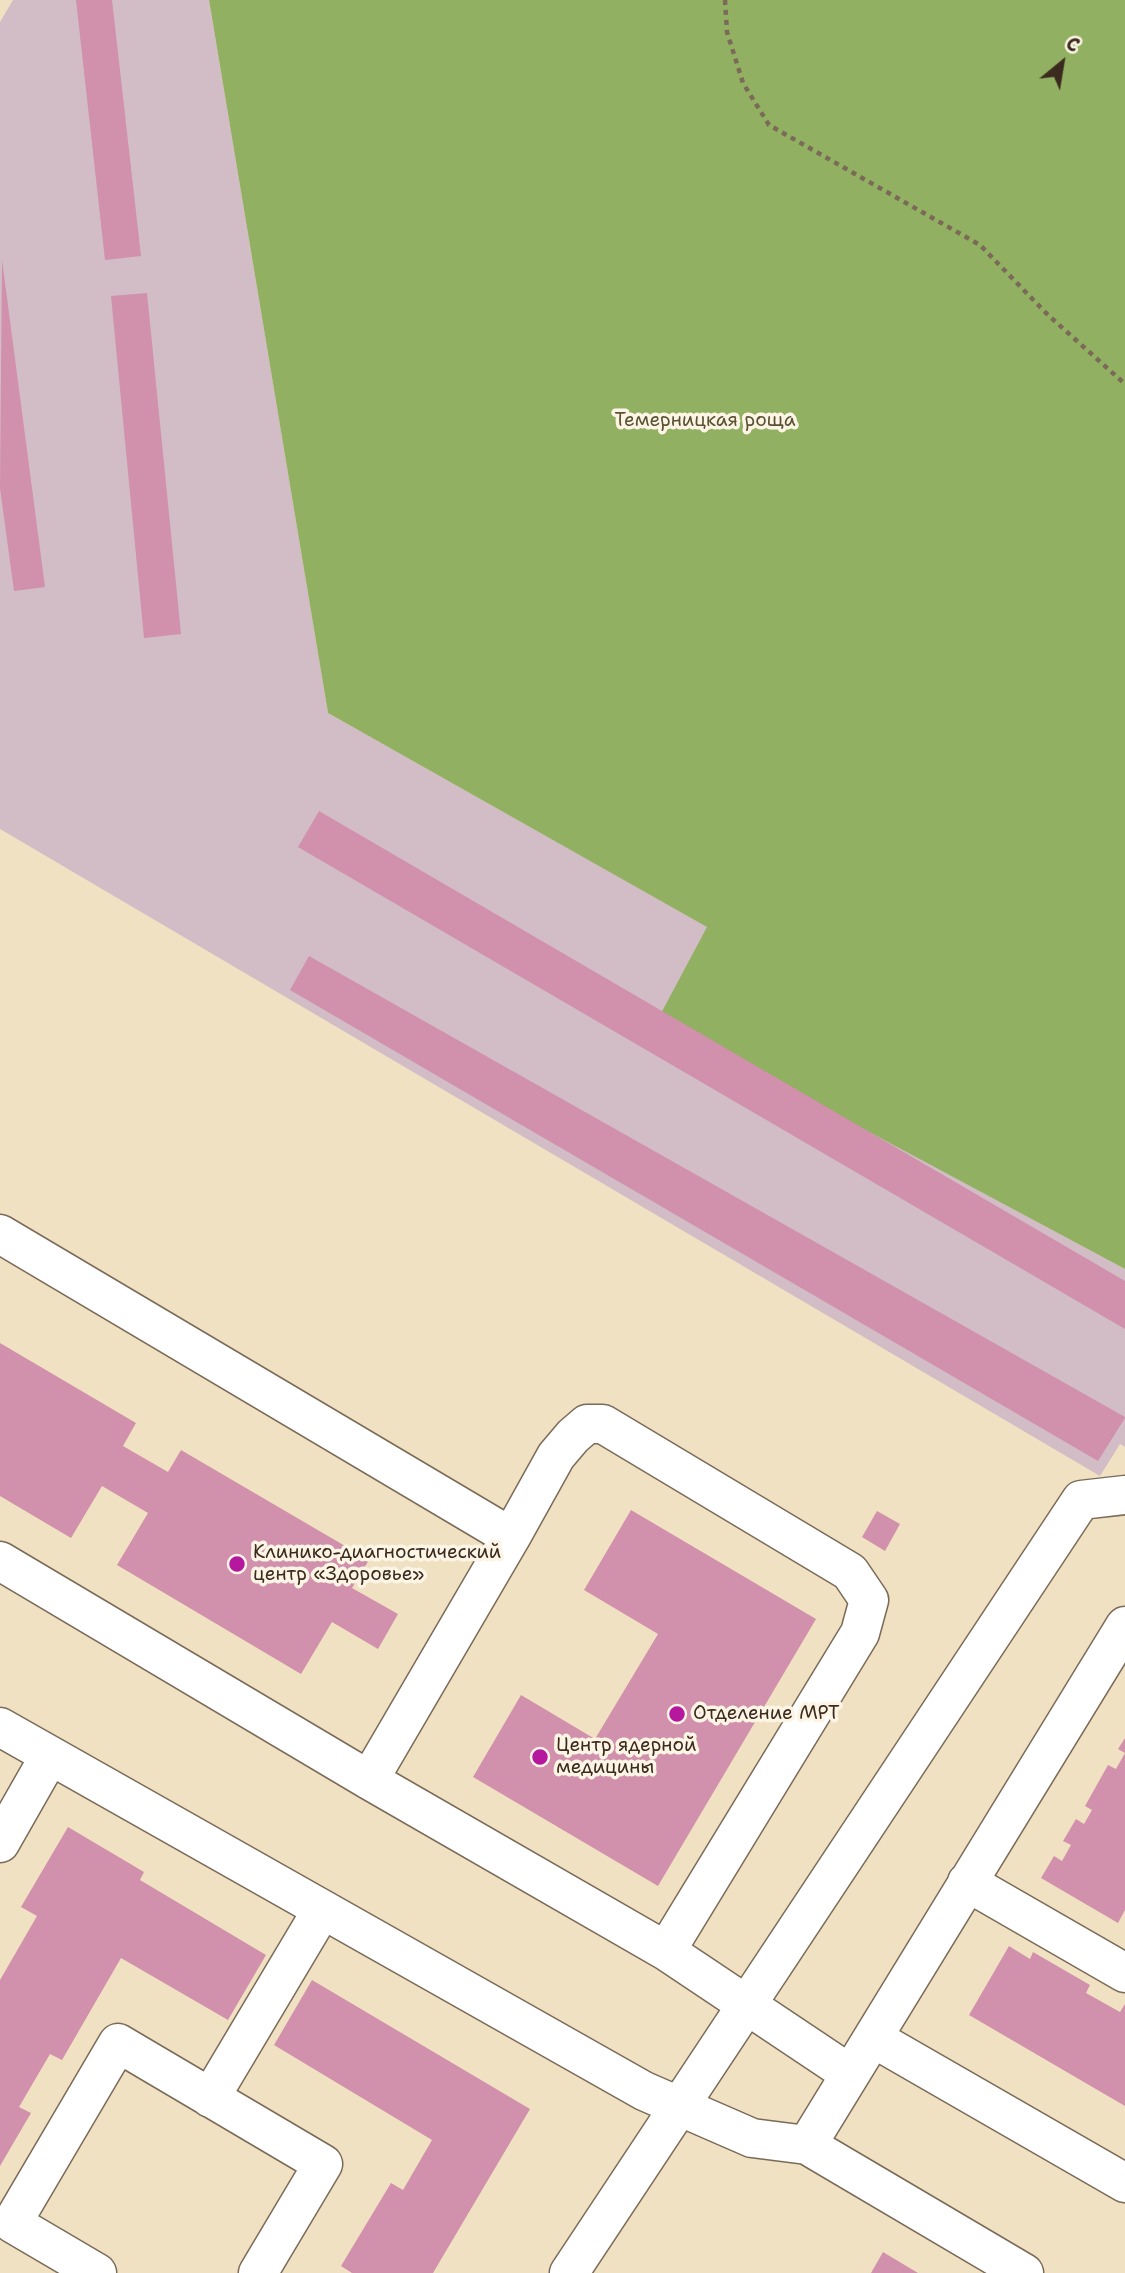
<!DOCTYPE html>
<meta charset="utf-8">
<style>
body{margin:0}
#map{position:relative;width:1125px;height:2273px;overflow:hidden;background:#f1e1c3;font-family:"Shantell Sans",sans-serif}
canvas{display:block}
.north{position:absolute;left:1027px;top:28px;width:70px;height:70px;-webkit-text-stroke:5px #fcf5e5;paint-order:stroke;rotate:30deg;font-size:19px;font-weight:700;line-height:28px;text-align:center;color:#3b2a1e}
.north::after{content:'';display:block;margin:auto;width:24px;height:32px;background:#3b2a1e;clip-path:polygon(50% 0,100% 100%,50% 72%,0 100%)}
</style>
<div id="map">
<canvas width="1125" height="2273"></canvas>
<div class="north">С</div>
</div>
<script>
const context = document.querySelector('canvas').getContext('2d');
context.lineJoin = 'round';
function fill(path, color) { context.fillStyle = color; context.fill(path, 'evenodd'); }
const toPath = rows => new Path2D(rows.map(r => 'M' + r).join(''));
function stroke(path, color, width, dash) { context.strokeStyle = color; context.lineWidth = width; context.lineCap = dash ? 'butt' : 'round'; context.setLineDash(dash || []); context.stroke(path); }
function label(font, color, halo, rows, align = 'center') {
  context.font = font + ' "Shantell Sans",sans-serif'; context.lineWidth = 7; context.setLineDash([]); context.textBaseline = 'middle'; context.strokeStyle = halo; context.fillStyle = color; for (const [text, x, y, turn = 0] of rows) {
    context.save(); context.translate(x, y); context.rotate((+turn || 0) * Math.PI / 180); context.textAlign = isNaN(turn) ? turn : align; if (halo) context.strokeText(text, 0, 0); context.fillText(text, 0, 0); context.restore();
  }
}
fill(toPath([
 [13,0,209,0,328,713,708,927,659,1019,1125,1269,1125,1447,1120,1444,1100,1476,0,829,0,22]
]), '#d2bdc6');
fill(toPath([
 [209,0,1125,0,1125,1269,658,1019,707,927,328,713]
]), '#91b062');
fill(toPath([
 [76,0,112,0,141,256,105,260],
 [2,260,45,587,14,591,0,488],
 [147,293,181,634,144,638,111,296],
 [319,811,1125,1281,1125,1329,298,847],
 [309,956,1125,1417,1125,1418,1098,1461,290,990],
 [0,1343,136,1423,123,1446,168,1472,181,1450,369,1560,352,1588,398,1614,378,1649,332,1622,301,1674,117,1565,148,1513,102,1486,71,1538,0,1496],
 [631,1510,816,1619,658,1886,473,1777,521,1695,595,1739,658,1634,584,1590],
 [877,1511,900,1524,885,1551,862,1537],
 [1125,1738,1125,1910,1118,1923,1041,1878,1054,1856,1062,1861,1071,1845,1063,1841,1076,1819,1084,1824,1092,1810,1085,1806,1108,1765,1116,1769,1125,1753,1118,1749],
 [68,1827,144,1872,140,1880,266,1955,228,2020,121,1958,62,2060,50,2054,19,2107,31,2113,0,2166,0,1980,37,1916,21,1907],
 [1009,1946,1030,1959,1033,1952,1090,1985,1086,1993,1120,2012,1125,2004,1125,2106,969,2015],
 [312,1980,530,2109,433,2273,352,2273,341,2266,391,2183,403,2190,432,2140,274,2045],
 [883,2252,918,2273,871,2273]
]), '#d190ab');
const minor = toPath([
 [0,1234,511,1537,369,1780],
 [511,1537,556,1456,573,1436,587,1424,603,1424,850,1572,869,1600,860,1633,666,1951],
 [0,1561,369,1780,666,1951,850,2074],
 [0,1727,644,2091,752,2138,807,2145,1024,2273],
 [0,1843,49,1757],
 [967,1882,1125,1973],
 [873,2038,1125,2183],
 [210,2098,322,1910],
 [807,2145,1125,1626],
 [97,2273,12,2223,118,2043,323,2164,258,2273],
 [569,2273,1081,1500,1125,1495]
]);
stroke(minor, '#7b6a58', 41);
stroke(toPath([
 [725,0,727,32,743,83,769,125,980,245,1048,315,1125,384]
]), '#7b6a58', 4.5, [5, 5]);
stroke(minor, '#fff', 38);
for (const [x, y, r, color] of [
 [237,1564,9,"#b5179e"],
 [677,1714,9,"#b5179e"],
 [540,1757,9,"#b5179e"]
]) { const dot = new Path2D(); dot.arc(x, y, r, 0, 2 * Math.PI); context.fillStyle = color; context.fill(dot); stroke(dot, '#fcf5e5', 2.5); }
label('19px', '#5a5232', '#fcf5e5', [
 ["Темерницкая роща",705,421]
]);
label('19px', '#3b2a1e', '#fcf5e5', [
 ["Клинико-диагностический",253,1553],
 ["центр «Здоровье»",253,1575],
 ["Отделение МРТ",693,1714],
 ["Центр ядерной",556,1746],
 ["медицины",556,1768]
], 'left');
</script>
